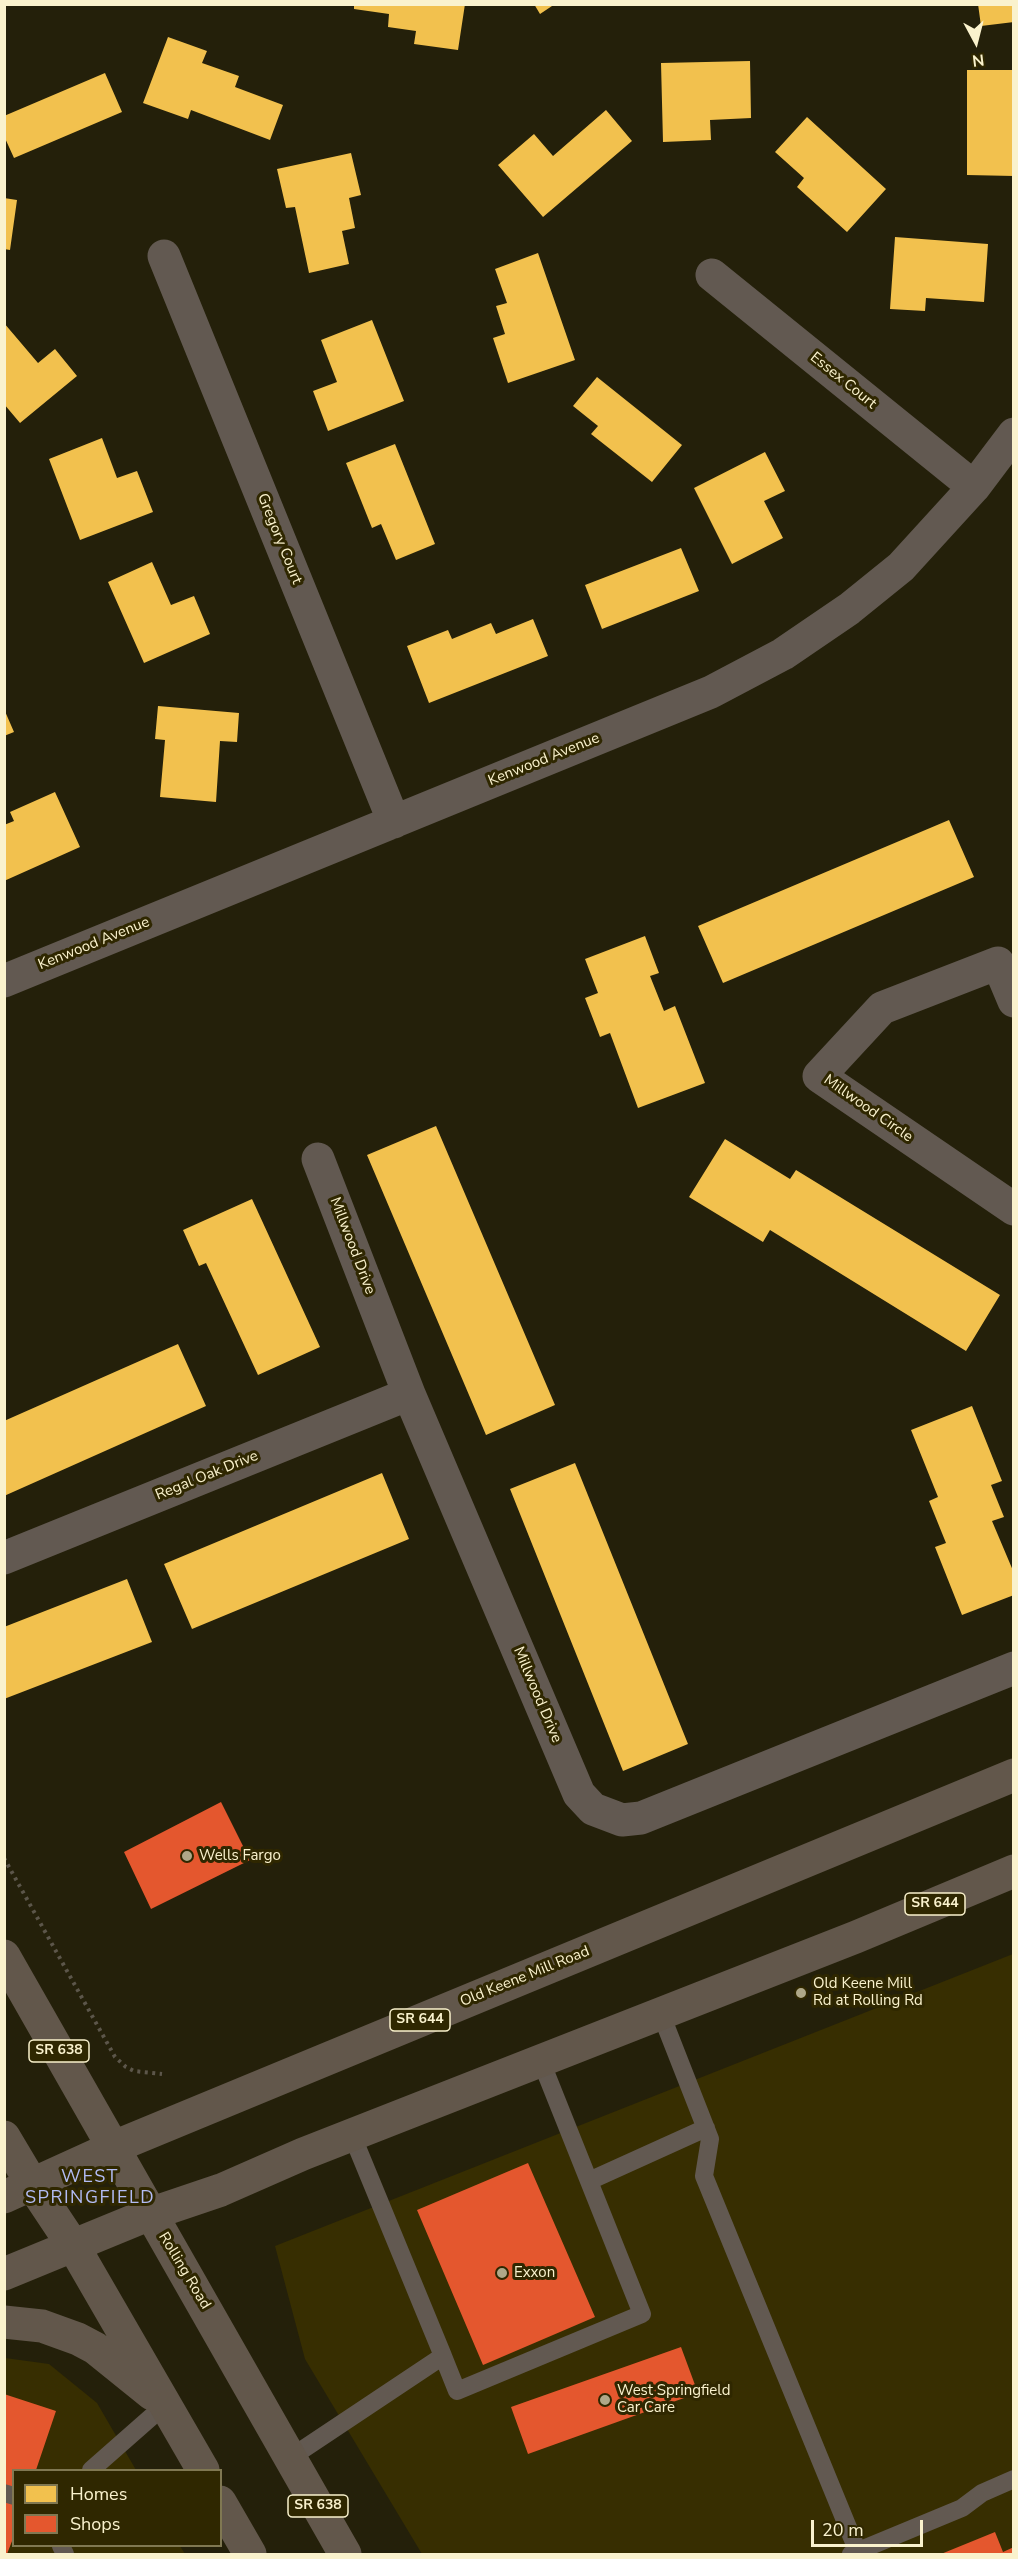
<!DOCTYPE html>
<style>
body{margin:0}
#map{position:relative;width:1018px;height:2559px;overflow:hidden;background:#24200a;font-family:"Nunito Sans",sans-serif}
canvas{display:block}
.frame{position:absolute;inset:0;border:6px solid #faf2cd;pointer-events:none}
.legend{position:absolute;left:12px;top:2469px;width:210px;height:78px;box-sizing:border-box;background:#2f2700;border:2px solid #807852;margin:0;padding:8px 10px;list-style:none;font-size:18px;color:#faf2cd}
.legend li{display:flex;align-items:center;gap:12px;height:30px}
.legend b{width:30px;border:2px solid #807852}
.north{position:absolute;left:946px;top:12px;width:60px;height:60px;-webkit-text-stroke:4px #2f2700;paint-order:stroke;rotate:173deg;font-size:16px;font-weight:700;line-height:24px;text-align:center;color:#faf2cd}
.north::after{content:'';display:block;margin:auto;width:21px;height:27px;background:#faf2cd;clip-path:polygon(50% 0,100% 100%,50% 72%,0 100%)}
.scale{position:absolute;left:811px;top:2520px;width:112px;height:27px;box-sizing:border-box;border:3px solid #faf2cd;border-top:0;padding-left:8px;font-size:18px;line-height:21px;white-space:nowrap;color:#faf2cd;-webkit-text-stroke:4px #2f2700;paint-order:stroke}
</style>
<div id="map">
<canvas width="1018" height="2559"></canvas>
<div class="frame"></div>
<ul class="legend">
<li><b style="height:16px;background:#f2c14e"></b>Homes</li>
<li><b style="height:16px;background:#e4572e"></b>Shops</li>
</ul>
<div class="north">N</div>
<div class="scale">20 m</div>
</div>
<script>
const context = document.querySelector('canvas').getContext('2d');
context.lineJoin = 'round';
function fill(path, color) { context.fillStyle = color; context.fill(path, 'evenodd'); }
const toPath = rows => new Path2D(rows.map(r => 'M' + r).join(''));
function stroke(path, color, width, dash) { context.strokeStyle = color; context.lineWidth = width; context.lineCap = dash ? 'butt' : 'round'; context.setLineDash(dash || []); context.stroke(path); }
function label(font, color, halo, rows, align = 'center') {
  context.font = font + ' "Nunito Sans",sans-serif'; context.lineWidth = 6; context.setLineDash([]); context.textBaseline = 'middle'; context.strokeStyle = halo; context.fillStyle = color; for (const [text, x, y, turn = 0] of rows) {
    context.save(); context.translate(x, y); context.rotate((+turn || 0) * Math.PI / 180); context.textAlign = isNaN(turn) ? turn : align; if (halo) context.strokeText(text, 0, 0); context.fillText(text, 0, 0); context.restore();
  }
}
fill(toPath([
 [1013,1954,1013,2554,422,2554,305,2359,275,2246],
 [5,2358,49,2364,97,2403,136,2470,14,2470,14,2546,180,2546,185,2554,5,2554]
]), '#372e01');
fill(toPath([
 [354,4,465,4,458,50,414,44,416,31,388,27,389,14,354,9],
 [534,4,555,4,540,14],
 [978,4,1014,4,1014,22,981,26],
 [168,37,207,51,202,63,239,76,235,87,283,105,270,140,191,110,188,119,143,103],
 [750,61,751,118,710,120,711,140,663,142,661,63],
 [967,70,1014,70,1014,176,967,175],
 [105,73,122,112,14,158,4,136,4,116],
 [606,110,632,141,543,217,498,165,534,134,553,156],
 [807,117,886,189,847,232,797,187,804,178,775,152],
 [351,153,361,195,349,198,355,228,342,231,349,264,309,273,295,207,286,208,277,169],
 [4,198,17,200,10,250,4,249],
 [895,237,988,244,984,302,926,298,925,311,890,309],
 [538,253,575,360,508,383,493,338,505,334,496,306,507,303,495,269],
 [372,320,404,401,328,431,313,391,337,382,321,340],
 [4,323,38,363,55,349,77,376,20,423,4,404],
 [597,377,682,445,652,482,591,434,598,426,573,406],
 [102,438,117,478,137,471,153,512,80,540,49,459],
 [395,444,435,544,396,560,381,524,372,528,346,463],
 [765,452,785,491,764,501,783,538,732,564,694,488],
 [681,548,699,591,602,629,585,585],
 [152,562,171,605,194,596,210,634,144,663,108,582],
 [533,619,548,656,429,703,407,646,448,630,452,639,491,623,496,634],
 [158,706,239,713,237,742,220,741,216,802,160,797,165,740,155,739],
 [4,709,14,732,4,736],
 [55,792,80,847,4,881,4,825,14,821,10,812],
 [949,820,974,877,723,983,698,926],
 [645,936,659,973,650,976,664,1011,675,1006,705,1083,638,1108,610,1033,600,1037,585,998,598,993,585,959],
 [436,1126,555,1405,486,1435,367,1155],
 [725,1139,790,1179,796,1170,1000,1295,966,1351,770,1230,763,1242,689,1197],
 [252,1199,320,1347,258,1375,206,1263,199,1266,183,1230],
 [178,1344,206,1406,4,1496,4,1421],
 [972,1406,1002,1481,991,1485,1004,1517,992,1521,1014,1573,1014,1595,962,1615,935,1547,946,1543,929,1501,938,1497,911,1430],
 [575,1463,688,1744,623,1771,510,1489],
 [382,1473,409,1539,192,1629,164,1564],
 [127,1579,152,1642,4,1699,4,1627]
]), '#f2c14e');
fill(toPath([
 [221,1802,250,1860,151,1909,124,1852],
 [528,2163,595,2317,483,2365,417,2210],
 [681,2347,698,2393,528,2454,511,2407],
 [4,2394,56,2411,36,2470,14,2470,14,2536,7,2554,4,2554],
 [995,2532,1003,2552,1014,2547,1014,2554,941,2554]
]), '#e4572e');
stroke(toPath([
 [4,1858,115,2057,126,2067,134,2071,162,2074]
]), '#5c564a', 4, [3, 4.5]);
stroke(toPath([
 [661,2014,710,2139,704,2176,858,2552],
 [589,2181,706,2128],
 [443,2356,457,2391,642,2314,541,2061],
 [290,2458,443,2356,352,2135],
 [91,2470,166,2404],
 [4,2493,14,2496],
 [61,2546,65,2554],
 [851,2554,962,2508,982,2493,1014,2479]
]), '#625951', 18);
stroke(toPath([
 [164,256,394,822],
 [712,275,974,487],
 [4,981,711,692,783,654,849,609,901,567,974,487,1014,434],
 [1014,1001,998,963,882,1008,819,1076,1014,1209],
 [318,1159,409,1394,579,1794,593,1809,622,1820,641,1818,1014,1668],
 [4,1558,409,1394]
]), '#625951', 33);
stroke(toPath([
 [4,1956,345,2554],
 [4,2137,32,2184,74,2247,203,2470],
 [4,2197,114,2147,1014,1775],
 [4,2274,150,2214,221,2190,303,2154,856,1937,1014,1871],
 [4,2322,42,2326,78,2339,95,2348,152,2394],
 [220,2502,250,2554]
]), '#62574b', 33);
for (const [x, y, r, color] of [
 [187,1856,6,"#afa889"],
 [801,1993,6,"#afa889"],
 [502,2273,6,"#afa889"],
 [605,2400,6,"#afa889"]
]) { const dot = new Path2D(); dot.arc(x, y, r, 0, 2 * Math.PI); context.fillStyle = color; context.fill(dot); stroke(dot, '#2f2700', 2); }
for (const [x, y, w] of [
 [935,1904,60],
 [420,2020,60],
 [59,2051,60],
 [318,2506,60]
]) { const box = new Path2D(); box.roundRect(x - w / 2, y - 11, w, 22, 4.5); context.fillStyle = '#2f2700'; context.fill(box); stroke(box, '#faf2cd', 1.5); }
label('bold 14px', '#faf2cd', null, [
 ["SR 644",935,1904],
 ["SR 644",420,2020],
 ["SR 638",59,2051],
 ["SR 638",318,2506]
]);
label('15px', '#faf2cd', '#2f2700', [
 ["Essex Court",843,381,39],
 ["Gregory Court",279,539,68],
 ["Kenwood Avenue",544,760,-22],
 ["Kenwood Avenue",94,944,-22],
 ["Millwood Circle",868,1109,35],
 ["Millwood Drive",352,1246,69],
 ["Regal Oak Drive",207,1476,-22],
 ["Millwood Drive",537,1695,67],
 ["Old Keene Mill Road",525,1977,-22],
 ["Rolling Road",184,2271,59]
]);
label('15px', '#faf2cd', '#2f2700', [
 ["Wells Fargo",199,1856],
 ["Old Keene Mill",813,1984],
 ["Rd at Rolling Rd",813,2001],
 ["Exxon",514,2273],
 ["West Springfield",617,2391],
 ["Car Care",617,2408]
], 'left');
context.letterSpacing = '1.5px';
label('18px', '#b3bcf4', '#2f2700', [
 ["WEST",90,2178],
 ["SPRINGFIELD",90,2199]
]);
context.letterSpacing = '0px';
</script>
